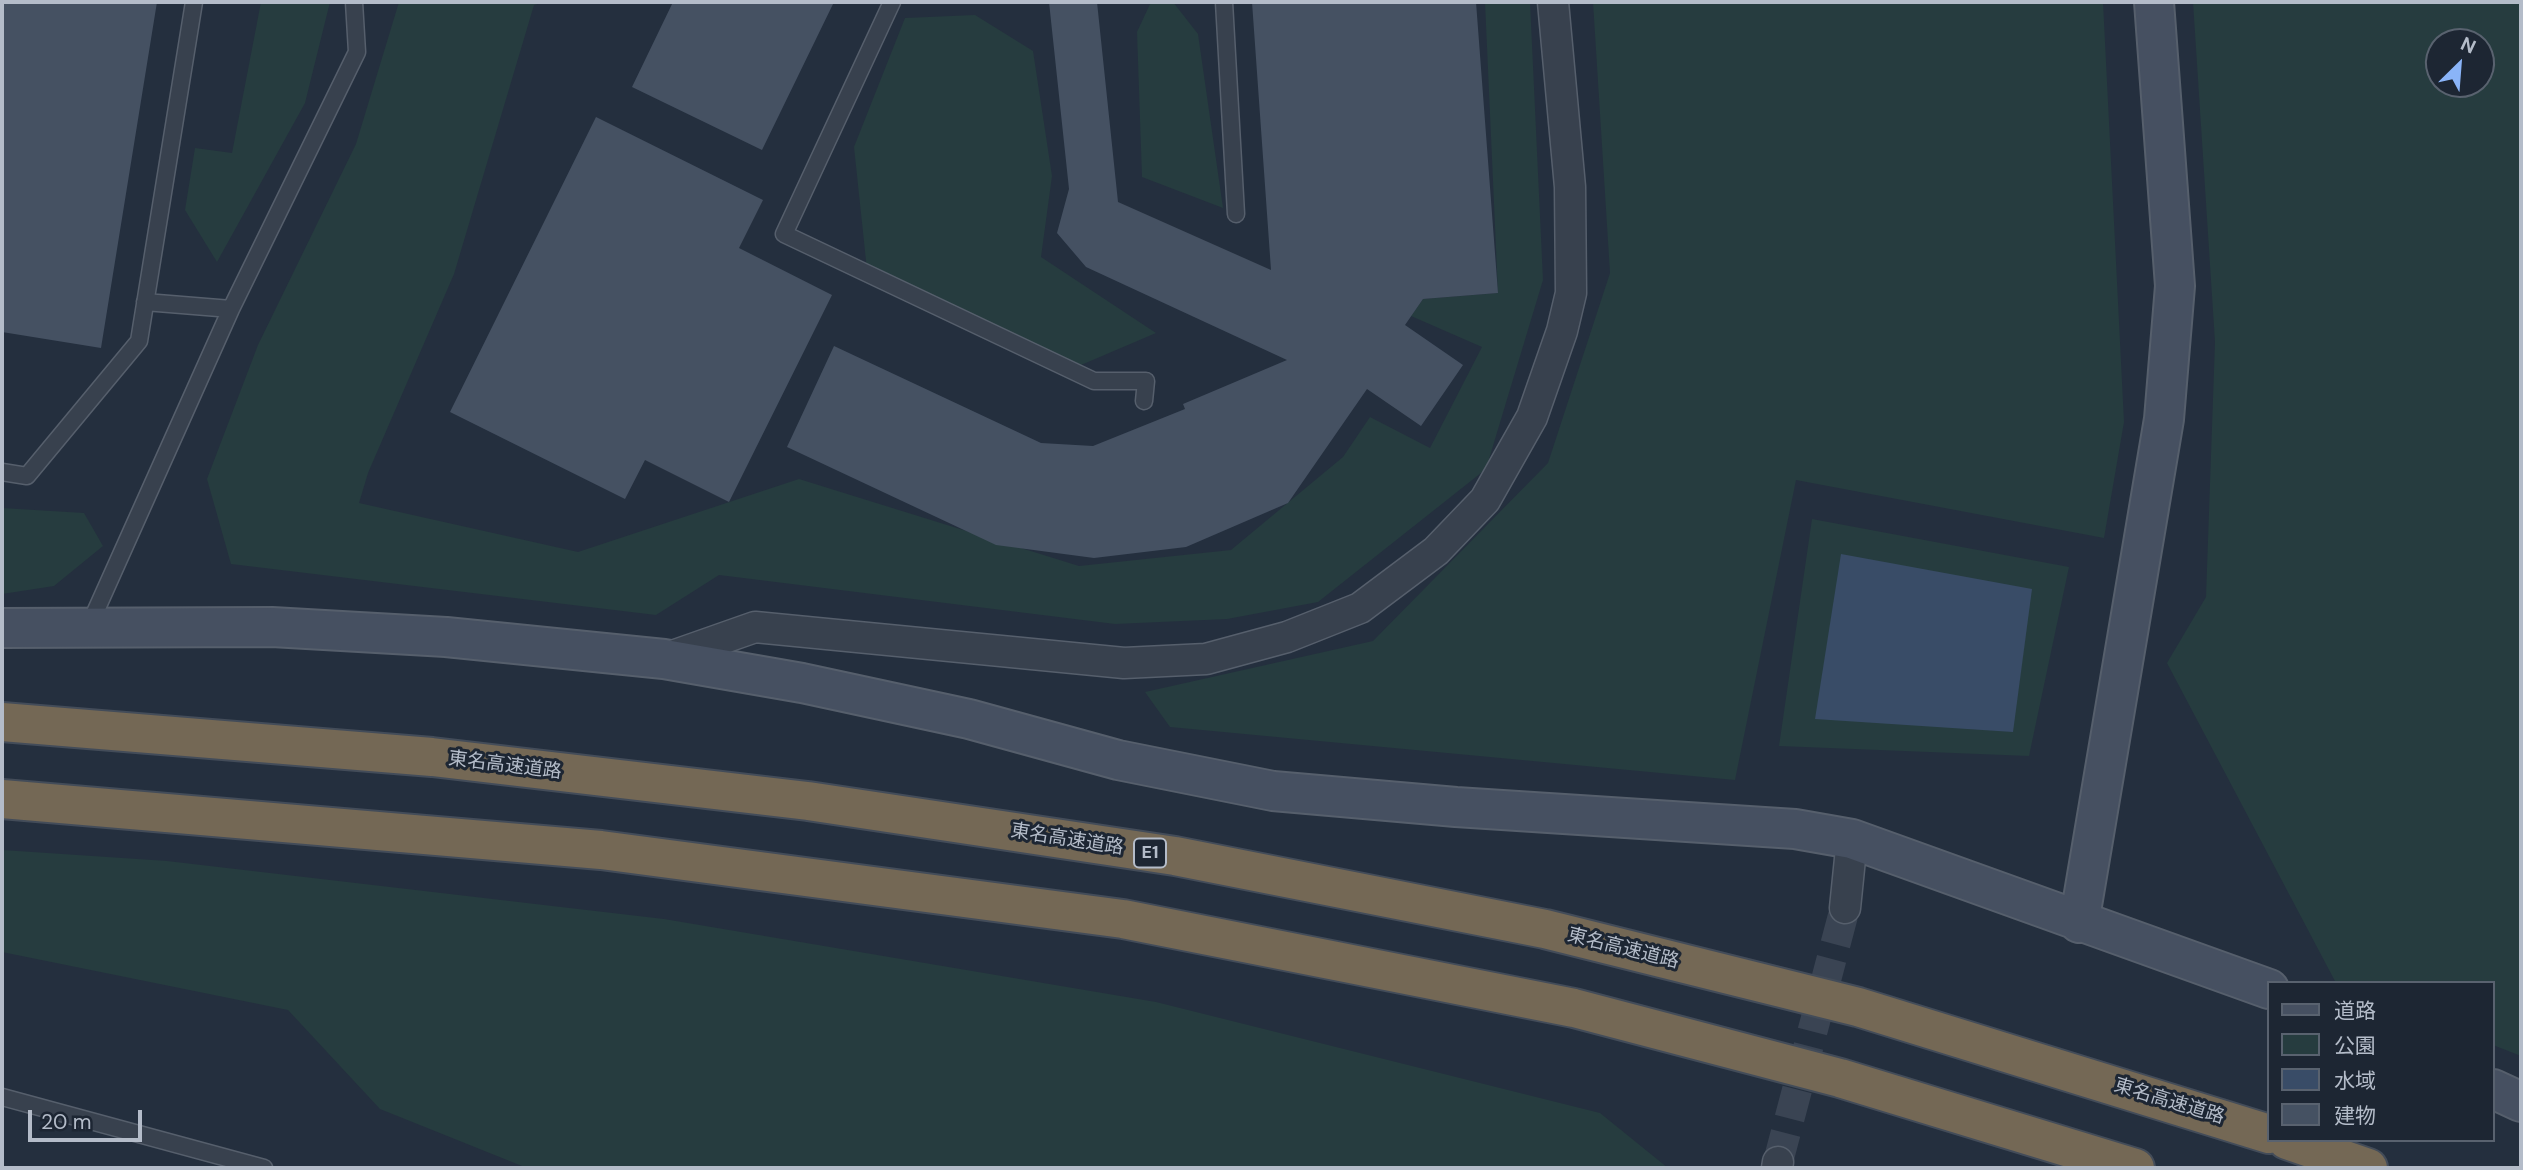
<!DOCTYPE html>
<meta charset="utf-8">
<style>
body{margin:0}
#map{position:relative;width:2523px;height:1170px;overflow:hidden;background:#242f3e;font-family:"DM Sans","Noto Sans JP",sans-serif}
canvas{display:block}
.frame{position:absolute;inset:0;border:4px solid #b4bcc9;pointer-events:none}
.legend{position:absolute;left:2267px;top:981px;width:228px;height:161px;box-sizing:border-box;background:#1d2633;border:2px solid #59626f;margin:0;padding:9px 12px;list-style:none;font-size:21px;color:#b4bcc9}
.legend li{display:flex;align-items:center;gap:14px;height:35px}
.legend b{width:35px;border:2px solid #59626f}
.north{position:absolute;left:2425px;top:28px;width:70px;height:70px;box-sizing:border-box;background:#1d2633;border:2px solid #59626f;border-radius:50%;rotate:25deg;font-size:19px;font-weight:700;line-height:28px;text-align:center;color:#b4bcc9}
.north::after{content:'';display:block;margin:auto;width:24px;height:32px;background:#8ab4f8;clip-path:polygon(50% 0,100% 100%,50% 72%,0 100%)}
.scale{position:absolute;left:28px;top:1110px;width:114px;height:32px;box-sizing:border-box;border:4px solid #b4bcc9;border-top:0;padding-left:9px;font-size:21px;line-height:24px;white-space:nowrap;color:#b4bcc9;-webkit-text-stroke:5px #1d2633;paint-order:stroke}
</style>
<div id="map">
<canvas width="2523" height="1170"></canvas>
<div class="frame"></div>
<ul class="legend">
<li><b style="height:9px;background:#465061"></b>道路</li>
<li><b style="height:19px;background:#263c3f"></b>公園</li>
<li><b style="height:19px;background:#394c67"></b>水域</li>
<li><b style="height:19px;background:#455162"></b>建物</li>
</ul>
<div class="north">N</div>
<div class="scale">20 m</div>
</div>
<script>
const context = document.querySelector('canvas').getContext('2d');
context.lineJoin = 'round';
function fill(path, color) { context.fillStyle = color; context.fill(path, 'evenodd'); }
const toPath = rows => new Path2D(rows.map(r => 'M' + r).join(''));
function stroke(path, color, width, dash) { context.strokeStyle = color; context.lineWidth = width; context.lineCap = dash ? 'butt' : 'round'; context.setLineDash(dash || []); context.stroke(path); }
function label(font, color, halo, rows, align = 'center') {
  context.font = font + ' "DM Sans","Noto Sans JP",sans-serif'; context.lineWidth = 6; context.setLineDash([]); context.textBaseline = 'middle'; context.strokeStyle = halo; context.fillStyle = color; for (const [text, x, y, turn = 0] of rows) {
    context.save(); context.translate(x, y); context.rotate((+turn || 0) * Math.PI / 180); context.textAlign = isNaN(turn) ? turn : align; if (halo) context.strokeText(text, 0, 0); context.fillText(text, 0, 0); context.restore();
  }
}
fill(toPath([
 [261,2,330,2,305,103,217,262,185,210,195,148,232,153],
 [399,2,544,2,534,5,454,274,368,473,359,503,578,552,799,479,1079,566,1231,550,1343,457,1370,417,1430,448,1482,347,1411,316,1423,299,1498,293,1485,2,1530,2,1543,280,1486,469,1318,602,1227,619,1115,624,719,575,656,615,231,564,207,479,258,345,356,144],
 [1151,2,1173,2,1198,34,1223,208,1142,177,1137,32],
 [1593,2,2103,2,2124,422,2104,538,1796,480,1735,780,1170,727,1145,692,1373,641,1548,463,1610,273],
 [2193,2,2521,2,2521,1056,2493,1045,2493,983,2336,983,2167,663,2206,597,2215,342],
 [2481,42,2481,84,2439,84,2439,42],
 [975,15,1033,51,1052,176,1041,257,1156,333,1081,365,867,270,854,147,905,18],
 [2,508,84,513,103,546,54,586,2,594],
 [1812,519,2069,567,2029,756,1779,746],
 [2,850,167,861,664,919,1156,1002,1600,1113,1668,1168,527,1168,380,1109,288,1010,2,952]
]), '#263c3f');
fill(toPath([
 [1841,554,2032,589,2013,732,1815,719]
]), '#394c67');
fill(toPath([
 [2,2,157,2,101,348,2,332],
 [673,2,834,2,762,150,632,87],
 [1049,2,1097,2,1118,202,1271,270,1252,2,1476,2,1498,293,1423,299,1405,325,1463,365,1421,426,1367,389,1288,503,1186,547,1094,558,996,545,787,447,834,346,1041,443,1093,446,1185,409,1183,404,1287,360,1086,267,1057,233,1069,189],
 [596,117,763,200,739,248,832,295,729,502,645,460,625,499,450,412]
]), '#455162');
stroke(toPath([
 [1778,1162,1845,908]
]), '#3a4453', 30, [30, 15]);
const lane = toPath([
 [892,2,784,234,1094,381,1146,381,1144,401],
 [1224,2,1236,214],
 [145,302,231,309,357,52,354,2],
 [2,472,27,476,139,341,194,2],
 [89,626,231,309],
 [2,1097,264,1168]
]);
const street = toPath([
 [664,659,755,627,1124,663,1206,659,1287,637,1360,608,1436,551,1485,500,1532,417,1562,331,1571,293,1570,187,1553,2],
 [1845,908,1852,839],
 [1777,1168,1778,1162]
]);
const secondary = toPath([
 [2,628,272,627,446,637,664,659,802,683,969,719,1118,760,1273,791,1456,807,1795,829,1852,839,2269,989],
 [2079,923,2164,419,2175,286,2154,2],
 [2493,1089,2521,1102]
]);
const highway = toPath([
 [2,722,432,757,808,801,1175,856,1545,929,1858,1007,2269,1134],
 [2,799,601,850,1123,919,1574,1008,1840,1078,2135,1168],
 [2287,1140,2368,1168]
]);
stroke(lane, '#565f6c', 19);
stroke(street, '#565f6c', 33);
stroke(secondary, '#565f6c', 42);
stroke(highway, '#434c59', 42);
stroke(lane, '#38414e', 16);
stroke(street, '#38414e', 30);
stroke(secondary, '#465061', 38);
stroke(highway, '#746855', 38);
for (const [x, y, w] of [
 [1150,853,32]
]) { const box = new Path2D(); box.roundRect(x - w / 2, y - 14.5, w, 29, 5); context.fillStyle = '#1d2633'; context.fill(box); stroke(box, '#b4bcc9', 2); }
label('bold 18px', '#b4bcc9', null, [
 ["E1",1150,853]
]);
label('19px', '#b4bcc9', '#1d2633', [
 ["東名高速道路",505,766,7],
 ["東名高速道路",1067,840,9],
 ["東名高速道路",1623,949,14],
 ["東名高速道路",2169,1102,17]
]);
</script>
